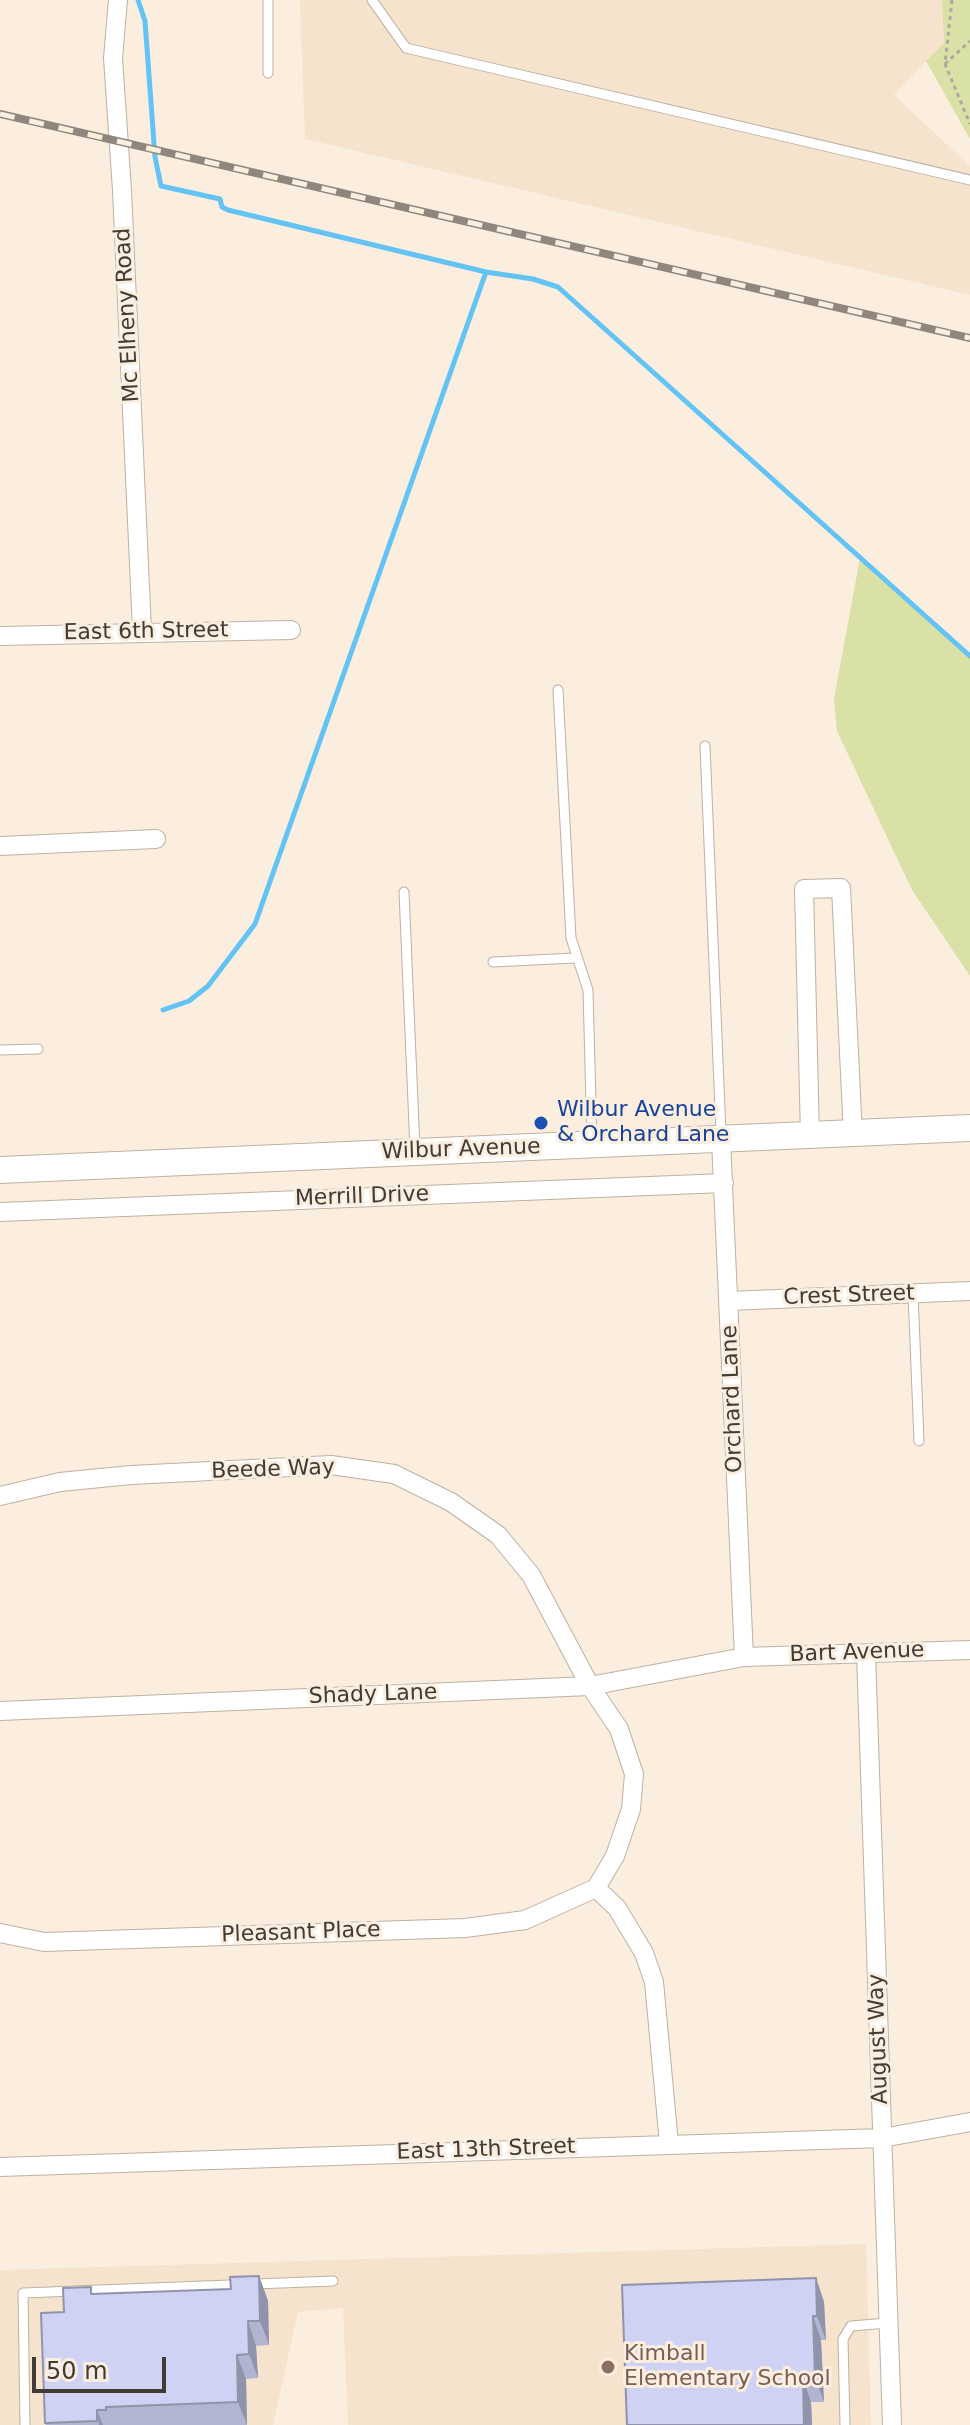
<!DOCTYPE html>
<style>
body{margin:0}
#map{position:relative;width:970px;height:2425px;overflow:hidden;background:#fbeedf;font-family:"DejaVu Sans",sans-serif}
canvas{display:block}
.scale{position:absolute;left:32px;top:2357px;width:134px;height:36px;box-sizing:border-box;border:4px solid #403b35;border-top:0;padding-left:10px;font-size:24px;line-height:28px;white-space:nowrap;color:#403b35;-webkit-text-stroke:6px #fbeedf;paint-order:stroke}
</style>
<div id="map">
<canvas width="970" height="2425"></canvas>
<div class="scale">50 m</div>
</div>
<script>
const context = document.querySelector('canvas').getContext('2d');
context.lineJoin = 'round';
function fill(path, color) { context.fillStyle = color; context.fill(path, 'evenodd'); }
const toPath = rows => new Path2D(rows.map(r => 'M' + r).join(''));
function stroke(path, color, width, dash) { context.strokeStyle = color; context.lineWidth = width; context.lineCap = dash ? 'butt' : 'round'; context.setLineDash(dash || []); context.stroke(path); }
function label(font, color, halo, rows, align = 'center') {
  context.font = font + ' "DejaVu Sans",sans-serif'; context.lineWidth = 6; context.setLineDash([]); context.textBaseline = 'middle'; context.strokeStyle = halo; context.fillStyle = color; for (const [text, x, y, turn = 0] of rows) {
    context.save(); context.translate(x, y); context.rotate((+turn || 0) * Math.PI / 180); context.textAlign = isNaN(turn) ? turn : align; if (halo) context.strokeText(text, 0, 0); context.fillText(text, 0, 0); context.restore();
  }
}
fill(toPath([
 [300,0,942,0,944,43,894,95,970,166,970,295,305,139],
 [866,2244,871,2425,348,2425,343,2308,298,2312,273,2425,0,2425,0,2270]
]), '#f5e3cd');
fill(toPath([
 [942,0,970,0,970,139,926,61,944,43],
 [860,558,970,656,970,976,912,890,837,731,834,699]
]), '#d9e1a7');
stroke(toPath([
 [138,0,145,21,155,157,161,186,220,199,222,207,228,210,486,272,533,279,558,287,970,656],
 [163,1010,189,1001,208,986,255,924,486,272]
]), '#63c3f4', 5);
const service = toPath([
 [268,0,268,73],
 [372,0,406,48,970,180],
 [558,690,571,938,588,990,592,1142],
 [705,746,721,1134],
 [404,892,415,1149],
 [493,962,575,958],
 [0,1050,38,1049],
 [913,1293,919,1441],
 [25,2425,23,2293,333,2281],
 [845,2425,843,2339,851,2326,888,2323]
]);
const minor = toPath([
 [118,0,113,58,122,190,142,631],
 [0,636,291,630],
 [0,846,156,839],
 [810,1137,804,889,841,888,853,1135],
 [721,1140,744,1657],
 [0,1212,724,1183],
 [729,1301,970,1291],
 [0,1496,60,1482,131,1475,331,1465,394,1474,451,1502,498,1535,531,1575,590,1686,619,1729,634,1774,631,1809,615,1856,596,1888,617,1908,644,1953,654,1982,669,2144],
 [866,1653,892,2425],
 [0,1711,590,1686,744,1657,970,1650],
 [0,1933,44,1942,465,1928,525,1920,596,1888],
 [0,2167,882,2138,970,2122]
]);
const secondary = toPath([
 [0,1170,970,1128]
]);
stroke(service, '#bdb1a3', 11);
stroke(minor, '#bdb1a3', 20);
stroke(secondary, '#bdb1a3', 28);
stroke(toPath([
 [952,0,945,64,970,124],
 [945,64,970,41]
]), '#b1a79c', 3, [4, 4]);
stroke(service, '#fff', 9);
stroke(minor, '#fff', 18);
stroke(secondary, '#fff', 26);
const rail = toPath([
 [0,114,970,338]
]);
stroke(rail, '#8f877d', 8);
stroke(rail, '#fbeedf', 5, [15]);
fill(toPath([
 [259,2276,268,2301,269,2345,256,2346,258,2378,246,2379,247,2425,46,2425,45,2423,93,2294,231,2289],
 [816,2278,824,2302,826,2340,821,2340,824,2402,811,2402,812,2425,627,2425]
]), '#b2b5d1');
fill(toPath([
 [259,2276,268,2301,269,2345,260,2321],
 [816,2278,824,2302,826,2340,817,2316],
 [813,2316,821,2340,824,2402,815,2378],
 [248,2321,256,2346,258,2378,249,2354],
 [237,2355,246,2379,247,2425,238,2402],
 [803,2378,811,2402,812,2425,804,2425],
 [97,2410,103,2425,99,2425]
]), '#9193aa');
const building = toPath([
 [259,2276,260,2321,248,2321,249,2354,237,2355,238,2402,106,2407,106,2410,97,2410,97,2421,45,2423,41,2313,64,2312,63,2288,91,2287,91,2294,231,2289,230,2277,259,2276],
 [816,2278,817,2316,813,2316,815,2378,803,2378,804,2425,627,2425,622,2285,816,2278]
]);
fill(building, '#cfd2f3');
stroke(building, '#9193aa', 2);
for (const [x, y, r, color] of [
 [541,1123,8,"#1a4fb4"],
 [608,2367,8,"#8d6e63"]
]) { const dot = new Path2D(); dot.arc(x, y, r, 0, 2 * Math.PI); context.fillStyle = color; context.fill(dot); stroke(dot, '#fbeedf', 3); }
label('22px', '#403b35', '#fbeedf', [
 ["Mc Elheny Road",128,315,-93],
 ["East 6th Street",146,632,-1],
 ["Wilbur Avenue",461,1150,-2],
 ["Merrill Drive",362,1197,-2],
 ["Crest Street",849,1296,-2],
 ["Orchard Lane",733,1399,-92],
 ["Beede Way",273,1470,-2],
 ["Bart Avenue",857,1653,-2],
 ["Shady Lane",373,1695,-2],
 ["Pleasant Place",301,1933,-2],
 ["August Way",879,2039,-92],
 ["East 13th Street",486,2150,-2]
]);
label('22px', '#164399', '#fbeedf', [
 ["Wilbur Avenue",557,1110],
 ["& Orchard Lane",557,1135]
], 'left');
label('22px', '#785e54', '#fbeedf', [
 ["Kimball",624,2354],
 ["Elementary School",624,2379]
], 'left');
</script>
